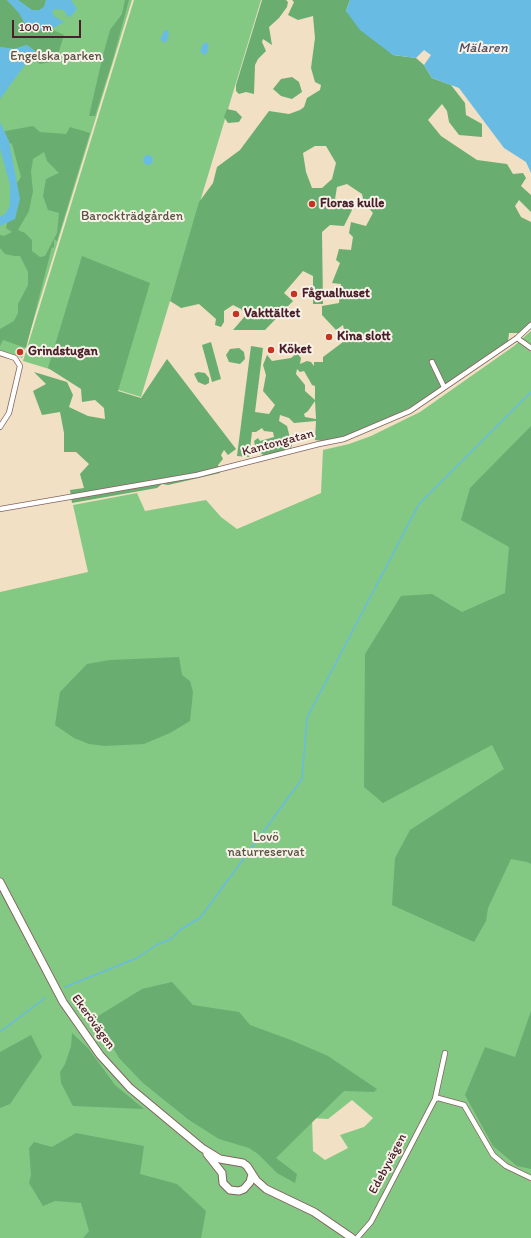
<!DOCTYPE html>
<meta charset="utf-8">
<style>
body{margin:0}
#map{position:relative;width:531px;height:1238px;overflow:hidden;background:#f1e0c3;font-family:Itim,sans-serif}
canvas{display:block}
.scale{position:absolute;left:12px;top:20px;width:69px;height:18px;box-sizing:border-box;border:2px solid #4a1f2b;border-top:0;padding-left:5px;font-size:12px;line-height:14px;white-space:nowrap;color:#4a1f2b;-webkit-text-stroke:3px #f7f3e8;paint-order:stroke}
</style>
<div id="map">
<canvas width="531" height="1238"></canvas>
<div class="scale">100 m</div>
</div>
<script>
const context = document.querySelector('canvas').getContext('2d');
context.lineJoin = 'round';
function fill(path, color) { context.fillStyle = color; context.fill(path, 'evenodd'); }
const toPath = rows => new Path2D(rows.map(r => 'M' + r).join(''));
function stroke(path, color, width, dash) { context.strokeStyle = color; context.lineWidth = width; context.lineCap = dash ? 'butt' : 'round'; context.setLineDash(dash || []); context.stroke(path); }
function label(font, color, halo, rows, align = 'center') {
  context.font = font + ' Itim,sans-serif'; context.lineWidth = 4; context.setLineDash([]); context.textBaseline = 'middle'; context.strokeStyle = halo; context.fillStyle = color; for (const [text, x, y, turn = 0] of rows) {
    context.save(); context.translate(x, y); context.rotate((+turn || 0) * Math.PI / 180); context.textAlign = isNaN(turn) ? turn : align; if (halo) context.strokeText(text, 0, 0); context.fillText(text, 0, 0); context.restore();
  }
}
fill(toPath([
 [0,0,132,0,22,358,0,351],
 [134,0,261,0,141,397,23,361],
 [531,331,531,1238,0,1238,0,592,88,572,73,505,137,493,145,511,206,500,221,517,237,529,321,493,323,450,349,444,371,436,420,412,514,346],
 [352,1100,373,1118,364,1127,340,1135,348,1148,325,1160,313,1151,312,1118,328,1119]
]), '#83c983');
fill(toPath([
 [0,0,7,0,19,13,28,29,37,29,46,32,51,29,64,35,56,61,40,64,30,57,35,51,27,45,14,49,0,47],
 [18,0,46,0,44,7,40,10,32,10],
 [125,0,129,0,113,59,95,116,89,116,103,55,110,30,122,14],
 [262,0,286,0,288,2,287,7,279,18,269,27,272,45,263,39,262,42,266,51,258,59,255,65,254,94,246,92,239,94,236,91,236,85],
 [292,0,350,0,346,11,393,55,416,58,424,65,432,78,451,85,465,103,466,115,482,124,482,137,459,135,449,122,447,111,442,104,428,120,441,136,477,160,507,164,513,174,523,173,526,178,521,186,531,195,531,212,519,200,515,206,521,217,531,222,531,322,519,333,509,333,508,342,421,402,370,428,328,442,315,440,316,421,294,423,289,418,280,415,279,421,287,426,292,446,288,451,265,456,256,450,254,441,258,438,260,441,274,437,273,432,264,431,262,428,256,432,252,432,249,457,237,456,251,346,263,348,255,412,269,414,275,405,263,391,266,375,263,365,267,355,272,361,291,358,297,353,301,358,300,364,307,361,311,362,314,366,314,362,323,362,323,357,343,342,345,334,343,325,336,330,322,315,322,306,339,303,341,284,332,283,340,263,336,260,339,249,351,250,353,237,349,233,351,222,366,226,373,213,364,203,362,194,347,184,337,187,335,199,350,200,352,210,344,226,330,225,322,232,323,304,313,304,313,276,303,271,284,293,293,301,265,330,233,330,246,315,241,309,233,305,224,311,224,322,221,327,215,325,216,319,199,304,181,308,170,301,199,202,213,183,217,167,240,150,269,111,289,114,300,110,304,107,307,98,320,90,321,85,315,82,311,68,315,38,313,16,298,20,288,15,294,2],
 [315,146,326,146,336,163,332,179,322,188,312,188,306,172,303,153],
 [297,369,300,372,304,371,312,385,315,386,315,400,305,391,305,385,296,374],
 [315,401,316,419,305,417,304,414,308,411],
 [292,77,299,82,302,92,292,99,281,96,273,89,281,79],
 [227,109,236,111,242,117,239,122,228,123,224,117],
 [33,126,40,132,66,134,70,127,90,133,57,241,54,239,54,248,52,247,26,348,3,340,0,346,0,329,14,321,18,313,18,304,28,285,28,272,20,256,14,256,5,254,0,248,0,235,4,236,12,232,6,228,15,186,21,177,12,144,3,140,0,132],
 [44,152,47,161,59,173,46,179,43,196,48,210,59,213,57,233,45,256,40,257,32,251,32,240,25,233,18,230,29,211,33,191,31,172,33,159],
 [82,256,150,283,118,391,141,398,167,359,236,449,228,455,224,450,221,455,223,459,218,465,220,473,168,485,162,484,157,488,72,503,70,490,84,488,80,474,89,464,76,452,64,452,64,433,60,412,42,415,33,391,46,384,34,372,67,382,73,395,69,407,88,416,105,419,104,408,95,400,82,402,81,389,48,368],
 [211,342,221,379,212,382,202,345],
 [239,348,244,352,245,359,240,364,229,362,226,355,230,349],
 [198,372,205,373,209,378,209,383,205,385,198,382,194,374],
 [531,426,531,864,527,862,511,859,488,908,486,921,474,942,392,905,395,858,410,830,504,769,492,745,383,803,364,787,365,654,401,596,432,594,462,612,505,593,509,547,461,520,470,488],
 [179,657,182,675,190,681,193,692,190,721,170,733,144,744,105,746,89,744,74,738,55,725,60,692,87,664,110,660],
 [172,982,193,1005,239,1012,250,1025,291,1040,328,1056,377,1089,374,1092,344,1091,276,1158,297,1174,295,1183,277,1173,258,1154,249,1148,219,1139,189,1120,143,1083,119,1058,95,1018,142,989],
 [531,1011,531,1169,517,1166,493,1146,465,1095,485,1047,515,1057],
 [72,1033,88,1048,115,1085,144,1109,73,1106,61,1083,60,1072,65,1064,71,1046],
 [31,1035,42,1057,10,1104,0,1108,0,1052],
 [76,1133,144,1146,140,1174,177,1184,206,1211,201,1238,83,1238,89,1231,81,1203,55,1201,43,1206,29,1183,31,1175,29,1148,34,1142,52,1147]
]), '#6aad71');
fill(toPath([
 [7,0,18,0,32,10,39,10,44,7,46,0,71,0,77,9,70,17,68,17,64,10,55,9,52,11,54,16,64,22,46,32,37,29,28,29,19,13],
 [350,0,531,0,531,173,526,162,504,148,459,88,432,78,424,65,431,55,424,50,416,58,393,55,360,30,346,11],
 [165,30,168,31,169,34,167,41,164,43,160,39],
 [206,42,209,46,207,53,204,55,200,51,203,44],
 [27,45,35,51,0,99,0,47,14,49],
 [0,122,9,141,20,199,15,219,0,226,0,217,6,213,10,205,10,185,0,148],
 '143 160a5 5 0 1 1 10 0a5 5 0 1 1-10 0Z'
]), '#68bce4');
stroke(toPath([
 [65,987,137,958,156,945,171,939,181,929,200,918,302,779,307,718,419,504,531,392],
 [0,1032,45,998]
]), '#68bce4', 1.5);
const minor = toPath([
 [517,338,531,348],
 [0,353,15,358,20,366,9,413,0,427],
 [432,362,444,387],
 [0,509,197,475,319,444,344,439,410,411,517,338,531,325],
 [435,1099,438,1098,464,1105,493,1155,506,1166,531,1178],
 [357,1238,371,1222,435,1099,445,1053]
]);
const secondary = toPath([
 [0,882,63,1002,100,1055,130,1088,202,1148,220,1159,243,1163,247,1166,256,1180,266,1189,314,1212,352,1238],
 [207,1154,222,1173,223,1183,230,1190,239,1191,244,1189,250,1182,252,1174]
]);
stroke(minor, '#846360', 6);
stroke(secondary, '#846360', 9);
stroke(minor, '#fff', 4.5);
stroke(secondary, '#fff', 7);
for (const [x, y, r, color] of [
 [312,204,4,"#c8321e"],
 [294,294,4,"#c8321e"],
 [236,314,4,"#c8321e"],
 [329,337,4,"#c8321e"],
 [271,350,4,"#c8321e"],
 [20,352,4,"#c8321e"]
]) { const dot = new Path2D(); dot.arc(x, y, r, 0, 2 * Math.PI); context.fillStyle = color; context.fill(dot); stroke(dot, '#f7f3e8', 1.5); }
label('13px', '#5b5245', '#f7f3e8', [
 ["Engelska parken",56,57],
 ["Barockträdgården",132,217],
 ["Lovö",266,838],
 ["naturreservat",266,853]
]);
label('bold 13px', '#4a1f2b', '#f7f3e8', [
 ["Floras kulle",320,204],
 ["Fågualhuset",302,294],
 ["Vakttältet",244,314],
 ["Kina slott",337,337],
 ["Köket",279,350],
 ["Grindstugan",28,352]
], 'left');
label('13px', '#4a1f2b', '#f7f3e8', [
 ["Kantongatan",278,443,-15],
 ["Ekerövägen",93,1022,54],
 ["Edebyvägen",388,1164,-62]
]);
label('italic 14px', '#534e62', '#f7f3e8', [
 ["Mälaren",483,48]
]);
</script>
